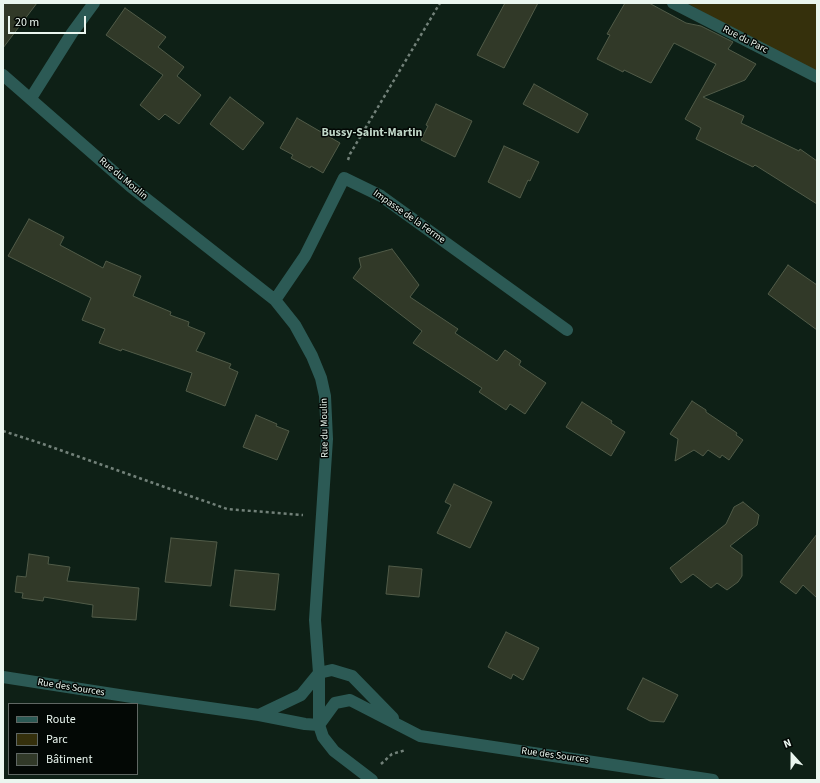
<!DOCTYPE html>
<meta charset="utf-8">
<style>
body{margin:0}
#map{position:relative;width:820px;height:783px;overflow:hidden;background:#0e2016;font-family:"Source Sans 3",sans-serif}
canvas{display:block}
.frame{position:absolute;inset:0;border:4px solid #eaf6ef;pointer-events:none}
.legend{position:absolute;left:8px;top:703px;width:130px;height:72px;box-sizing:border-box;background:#030805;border:1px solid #5f6763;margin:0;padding:5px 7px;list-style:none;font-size:12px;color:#eaf6ef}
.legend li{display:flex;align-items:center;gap:8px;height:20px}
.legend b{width:20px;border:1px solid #5f6763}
.north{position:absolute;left:772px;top:735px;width:40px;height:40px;-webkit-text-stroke:3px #030805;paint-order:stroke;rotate:339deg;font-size:11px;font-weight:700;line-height:16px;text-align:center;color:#eaf6ef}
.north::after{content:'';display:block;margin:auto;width:14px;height:18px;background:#eaf6ef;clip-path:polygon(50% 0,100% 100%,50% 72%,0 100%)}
.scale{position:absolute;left:8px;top:16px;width:78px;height:18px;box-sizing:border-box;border:2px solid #eaf6ef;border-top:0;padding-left:5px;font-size:12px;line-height:14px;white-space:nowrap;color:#eaf6ef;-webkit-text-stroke:3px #030805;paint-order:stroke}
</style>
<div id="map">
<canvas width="820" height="783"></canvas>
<div class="frame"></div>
<ul class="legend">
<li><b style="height:5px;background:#2c5a55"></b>Route</li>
<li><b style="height:11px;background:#35300c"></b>Parc</li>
<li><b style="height:11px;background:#313928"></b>Bâtiment</li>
</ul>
<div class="north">N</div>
<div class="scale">20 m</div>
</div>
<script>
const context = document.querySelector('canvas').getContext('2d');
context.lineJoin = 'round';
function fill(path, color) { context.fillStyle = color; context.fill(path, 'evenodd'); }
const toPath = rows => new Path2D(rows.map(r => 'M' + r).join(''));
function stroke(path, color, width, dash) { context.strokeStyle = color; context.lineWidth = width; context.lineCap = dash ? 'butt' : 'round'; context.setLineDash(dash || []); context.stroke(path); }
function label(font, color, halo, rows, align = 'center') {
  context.font = font + ' "Source Sans 3",sans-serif'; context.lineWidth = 3; context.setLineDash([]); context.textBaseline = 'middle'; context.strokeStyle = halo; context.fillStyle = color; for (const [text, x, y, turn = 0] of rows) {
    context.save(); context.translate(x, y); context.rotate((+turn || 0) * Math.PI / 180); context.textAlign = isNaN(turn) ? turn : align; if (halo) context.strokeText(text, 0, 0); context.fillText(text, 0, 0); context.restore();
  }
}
fill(toPath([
 [687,3,817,3,817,77]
]), '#35300c');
const building = toPath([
 [3,3,37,3,3,48,3,3],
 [505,3,538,3,504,68,477,55,505,3],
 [625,3,649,3,686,23,701,26,733,42,728,49,756,64,745,80,703,97,744,116,741,123,799,151,800,149,817,161,817,204,755,165,753,167,696,139,701,128,685,119,716,64,674,43,651,83,624,70,623,72,597,59,610,35,607,34,625,3],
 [125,8,166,37,158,47,184,67,177,76,201,95,179,124,165,114,159,120,140,105,163,75,106,35,125,8],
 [534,84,588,114,578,133,523,104,534,84],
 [230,97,264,123,243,150,210,124,230,97],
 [436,104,472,121,455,157,421,140,428,126,426,125,436,104],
 [297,118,340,143,323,173,311,166,310,168,291,158,293,155,280,148,297,118],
 [504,146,539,162,530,181,528,180,520,198,488,182,504,146],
 [29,219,64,237,60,245,103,268,106,261,141,276,133,296,171,312,170,315,189,322,188,326,205,333,196,351,231,364,229,368,238,372,225,406,186,391,192,373,122,349,121,351,99,343,105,329,82,320,91,298,8,256,29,219],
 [392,249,419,285,410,297,458,329,455,333,497,361,505,350,521,361,519,365,546,383,525,414,510,404,506,410,479,392,482,388,413,343,422,331,353,278,361,267,359,258,392,249],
 [788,265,817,285,817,330,768,294,788,265],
 [692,401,706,410,706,412,737,433,736,435,743,440,729,460,722,455,720,458,708,450,703,456,694,450,675,461,678,439,670,434,692,401],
 [582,402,612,421,611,423,625,432,611,456,566,427,582,402],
 [256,415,277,424,276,426,289,431,277,460,243,447,256,415],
 [454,484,492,502,470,548,437,533,451,505,445,502,454,484],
 [743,502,759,515,757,525,730,546,742,555,742,576,738,582,727,590,717,583,711,588,693,574,681,583,670,568,726,524,734,507,743,502],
 [817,534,817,598,803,585,796,594,780,582,817,534],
 [171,538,217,542,211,586,165,582,171,538],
 [29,554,49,557,48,564,70,567,67,581,139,588,136,620,92,617,93,605,44,597,43,601,22,598,23,593,15,592,17,576,26,577,29,554],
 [389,566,422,569,419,597,386,594,389,566],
 [235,570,279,574,275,610,230,606,235,570],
 [506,632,539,648,523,680,513,674,511,679,488,667,506,632],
 [643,678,678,695,664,722,650,721,627,709,643,678]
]);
fill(building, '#313928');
stroke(building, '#515b48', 1);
stroke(toPath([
 [348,160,350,154,440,3],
 [3,431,40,443,227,509,303,515],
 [381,764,392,754,406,750]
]), '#728179', 2.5, [3, 3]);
stroke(toPath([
 [673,3,817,77],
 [3,75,130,186,275,300,295,325,312,356,321,378,325,396,327,439,315,620,319,673,319,725,323,737,334,751,372,780],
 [31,98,72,33,94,3],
 [275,300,305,256,344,178,381,196,567,330],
 [3,677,132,697,259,715,305,724,319,725,335,703,350,700,420,736,713,780],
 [259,715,301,695,319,673,332,670,352,676,393,718]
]), '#2c5a55', 12);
label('10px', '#eaf6ef', '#030805', [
 ["Rue du Parc",745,40,27],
 ["Rue du Moulin",123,179,40],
 ["Impasse de la Ferme",409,217,35],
 ["Rue du Moulin",325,428,-91],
 ["Rue des Sources",71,688,9],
 ["Rue des Sources",555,756,8]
]);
label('bold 12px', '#c0d7c8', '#030805', [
 ["Bussy-Saint-Martin",372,133]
]);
</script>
